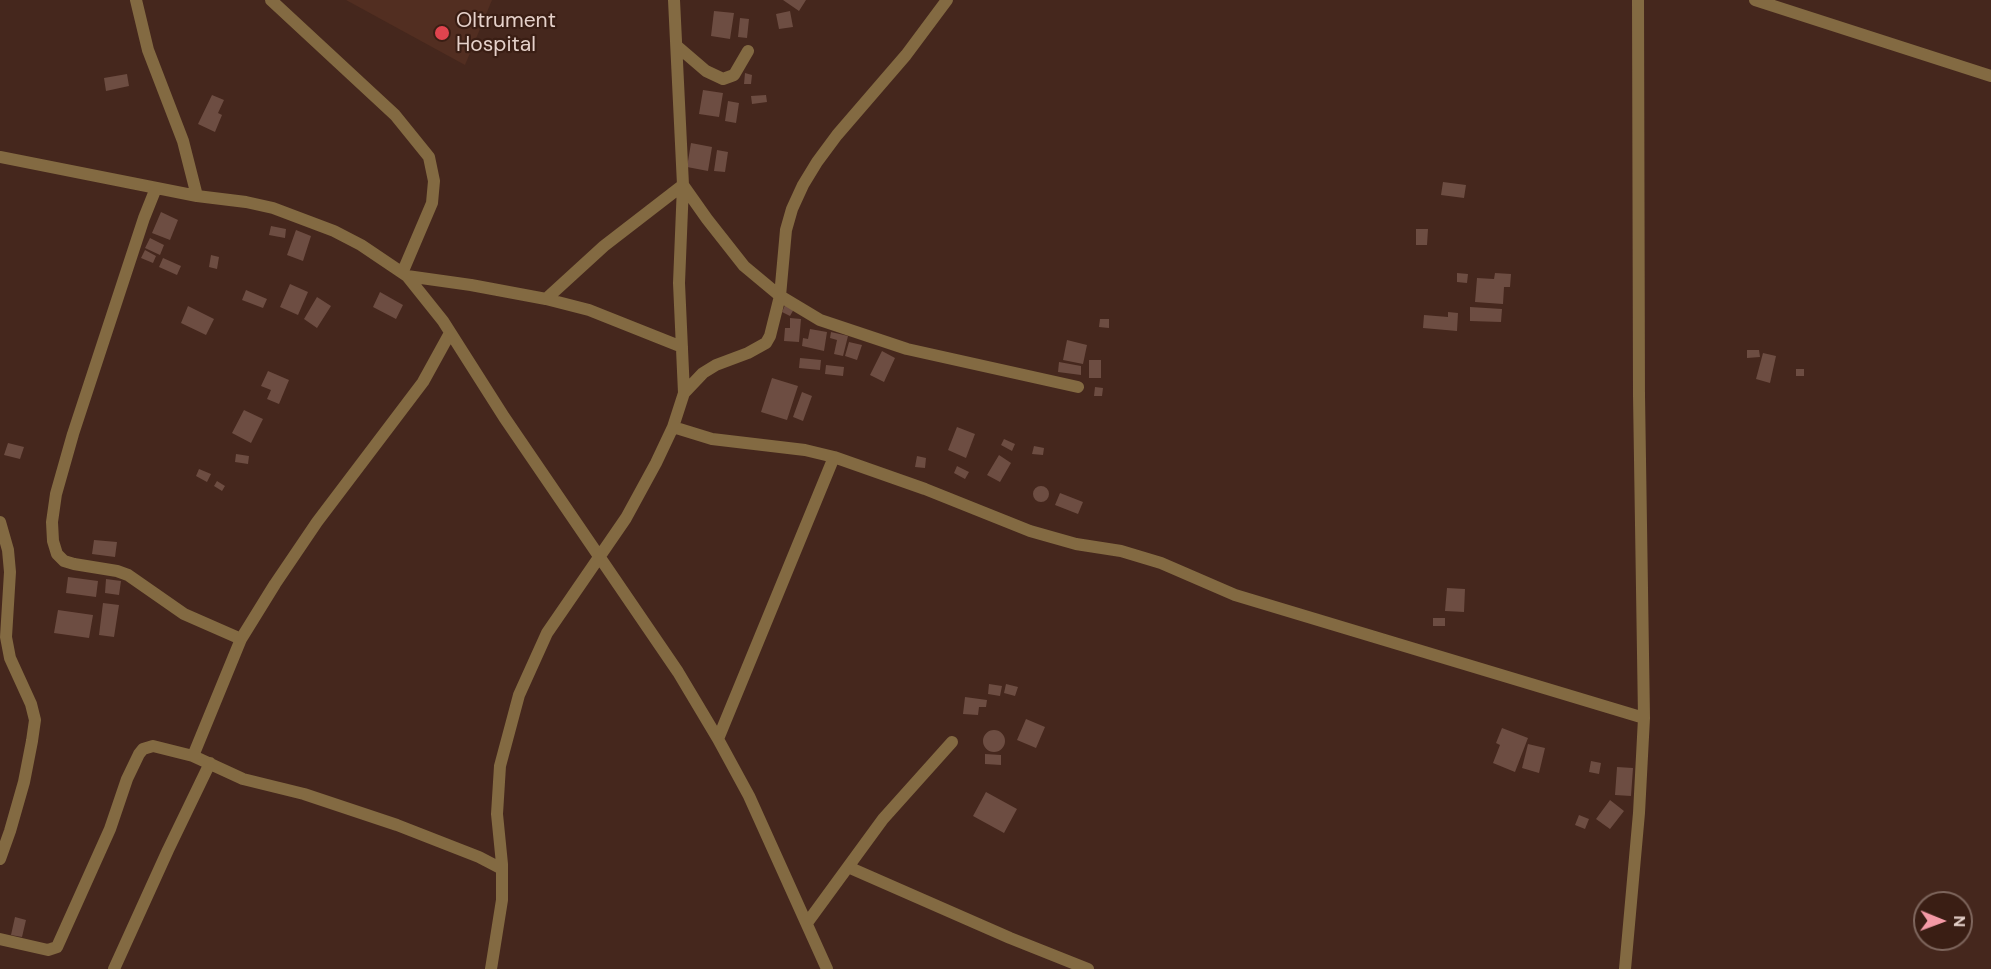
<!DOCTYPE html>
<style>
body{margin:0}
#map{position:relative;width:1991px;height:969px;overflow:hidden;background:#45271d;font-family:"DM Sans",sans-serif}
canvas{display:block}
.north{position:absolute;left:1913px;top:891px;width:60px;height:60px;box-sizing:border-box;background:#3a1e14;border:2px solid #7e665d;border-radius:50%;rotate:91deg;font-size:16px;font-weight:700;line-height:24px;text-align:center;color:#e5d1ca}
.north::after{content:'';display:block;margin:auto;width:21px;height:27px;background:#f49aa6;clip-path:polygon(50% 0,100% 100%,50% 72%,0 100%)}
</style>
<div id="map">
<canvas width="1991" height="969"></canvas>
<div class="north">N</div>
</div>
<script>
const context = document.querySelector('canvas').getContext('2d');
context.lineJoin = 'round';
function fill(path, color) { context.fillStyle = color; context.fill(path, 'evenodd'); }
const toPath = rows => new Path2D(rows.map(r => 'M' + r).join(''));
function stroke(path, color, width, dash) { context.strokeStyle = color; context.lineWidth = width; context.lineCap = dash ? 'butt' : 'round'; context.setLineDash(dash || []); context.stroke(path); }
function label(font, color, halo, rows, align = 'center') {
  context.font = font + ' "DM Sans",sans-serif'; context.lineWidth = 4.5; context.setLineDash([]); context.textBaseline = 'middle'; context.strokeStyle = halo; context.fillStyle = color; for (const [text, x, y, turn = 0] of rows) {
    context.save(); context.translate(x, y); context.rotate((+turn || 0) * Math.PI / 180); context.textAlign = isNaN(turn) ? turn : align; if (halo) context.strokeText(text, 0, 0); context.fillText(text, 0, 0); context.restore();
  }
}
fill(toPath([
 [346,0,492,0,465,65]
]), '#522e21');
fill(toPath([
 [783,0,806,0,799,11],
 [714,11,734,13,730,39,711,36],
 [790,11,793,27,779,29,776,14],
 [740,18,749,19,747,38,738,37],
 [745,73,752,75,751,84,744,84],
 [127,74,129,86,106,91,104,78],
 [703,90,723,93,719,117,699,114],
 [212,95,224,100,218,113,222,115,215,132,198,124],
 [766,95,767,102,752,104,751,96],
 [728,101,739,103,736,123,725,121],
 [691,143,712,147,708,171,687,167],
 [717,150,728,152,725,172,714,171],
 [1443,182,1466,185,1464,198,1441,195],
 [161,212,178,220,170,240,152,233],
 [271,226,286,229,285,238,269,235],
 [1416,229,1428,229,1427,245,1416,245],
 [296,230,311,236,303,261,287,255],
 [150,238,164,245,160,255,145,248],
 [145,250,156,256,153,263,141,258],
 [211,255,219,257,217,269,209,267],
 [163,258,181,266,177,275,159,267],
 [1457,273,1468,274,1467,283,1457,282],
 [1495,273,1511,274,1510,287,1504,287,1503,304,1475,302,1477,278,1494,279],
 [290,284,308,292,298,315,280,307],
 [246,290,267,299,263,308,242,300],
 [380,292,403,305,396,319,373,307],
 [317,297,331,306,317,328,304,319],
 [785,305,794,309,790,316,782,312],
 [188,306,214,319,206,335,181,323],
 [1470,307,1502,309,1501,322,1470,321],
 [1448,312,1458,313,1457,331,1423,328,1424,315,1448,317],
 [790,318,801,319,799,342,784,341,785,328,790,328],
 [1100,319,1109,319,1109,328,1099,327],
 [810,329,827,332,824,351,802,346,803,338,808,339],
 [831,332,848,336,843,356,834,354,837,340,830,338],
 [1067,340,1087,345,1083,364,1063,360],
 [849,342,862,345,857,360,845,356],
 [1747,350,1759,350,1760,357,1747,358],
 [882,351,895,358,884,382,870,375],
 [1763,353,1776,356,1770,383,1756,379],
 [800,358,821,360,820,370,799,368],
 [1089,360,1101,360,1101,378,1089,378],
 [1059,362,1081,366,1081,375,1058,372],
 [826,365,844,367,843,376,825,374],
 [1796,369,1804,369,1804,376,1796,376],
 [268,371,289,380,279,404,267,399,271,390,261,386],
 [772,378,798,386,787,420,761,412],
 [1095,387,1103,388,1102,396,1094,396],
 [802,392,812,396,803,421,793,417],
 [244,410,263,419,251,443,232,433],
 [957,427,975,434,966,458,948,450],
 [1004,439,1015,444,1012,451,1001,445],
 [8,443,24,447,20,459,4,455],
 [1034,446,1044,448,1043,455,1032,454],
 [236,454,249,456,248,464,235,462],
 [999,455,1011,463,1000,482,987,475],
 [917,456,926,458,925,468,915,467],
 [957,466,969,472,965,479,954,473],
 [199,469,211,474,207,482,196,476],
 [217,481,225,486,222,491,214,486],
 '1033 494a8 8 0 1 1 16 0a8 8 0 1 1-16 0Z',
 [1060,493,1083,502,1078,514,1055,505],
 [94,540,117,542,115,557,92,554],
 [68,577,98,581,96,597,66,593],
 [106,579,121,581,119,595,105,593],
 [1447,588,1465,589,1464,612,1445,611],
 [103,603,119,605,114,637,99,635],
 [58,610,93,615,89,638,54,633],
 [1433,618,1445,618,1445,626,1433,626],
 [989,684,1002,686,1000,696,988,694],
 [1006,684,1018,687,1015,696,1004,693],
 [965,697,987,700,986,707,979,707,978,715,963,714],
 [1026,719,1045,727,1036,748,1017,740],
 [1502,728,1528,738,1515,772,1493,763,1500,745,1496,743],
 '983 741a11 11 0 1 1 22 0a11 11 0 1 1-22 0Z',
 [1528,744,1545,748,1539,773,1522,768],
 [985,754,1001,755,1001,765,985,764],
 [1591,761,1601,763,1599,774,1589,772],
 [1617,767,1633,768,1631,796,1615,795],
 [986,792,1017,809,1004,833,973,816],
 [1610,800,1624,811,1610,829,1596,819],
 [1579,815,1589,819,1585,829,1575,825],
 [15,917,26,920,22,937,11,935]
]), '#6d4d42');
stroke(toPath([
 [136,0,148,50,183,141,197,196],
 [271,0,395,115,429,157,434,181,432,203,403,271],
 [1755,0,1991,76],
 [678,47,706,71,723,79,734,75,748,51],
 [0,157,197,196,246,202,273,208,334,231,361,245,407,276,443,321,504,417,678,672,718,739,749,796,827,969],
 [156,188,144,218,73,434,56,494,52,522,53,541,57,554,64,561,74,564,117,571,128,575,184,614,241,639],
 [407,276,471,285,546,299,589,310,682,347],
 [546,299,604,246,683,185,707,219,744,266,780,296,820,320,907,349,1078,387],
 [684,393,703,373,716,365,748,353,766,343,770,336,780,296,786,230,792,209,803,185,817,162,837,135,906,55,947,0],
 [673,427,712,439,805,450,834,457,925,489,1030,531,1076,544,1121,551,1161,563,1235,595,1644,718],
 [0,522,8,550,10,572,6,637,10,658,31,704,35,720,32,741,24,782,10,831,0,859],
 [718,739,834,457],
 [193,756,241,639,275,584,317,522,423,382,450,333],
 [848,867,1010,938,1088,969],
 [807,923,883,819,952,742],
 [0,939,48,950,57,947,110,829,127,779,139,754,143,749,153,746,193,756,243,779,304,794,397,825,479,857,502,869],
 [114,969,168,850,210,763],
 [491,969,502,900,502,864,497,814,500,766,519,695,547,633,626,518,656,463,673,427,684,393,679,283,683,185,674,0],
 [1625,969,1639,813,1644,718,1639,395,1638,0]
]), '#836a42', 12);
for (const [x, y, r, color] of [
 [442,33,8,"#e0444e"]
]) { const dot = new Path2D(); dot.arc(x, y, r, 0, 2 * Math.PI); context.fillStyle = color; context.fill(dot); stroke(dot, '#3a1e14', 2); }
label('21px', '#e5d1ca', '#3a1e14', [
 ["Oltrument",456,21],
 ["Hospital",456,45]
], 'left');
</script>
